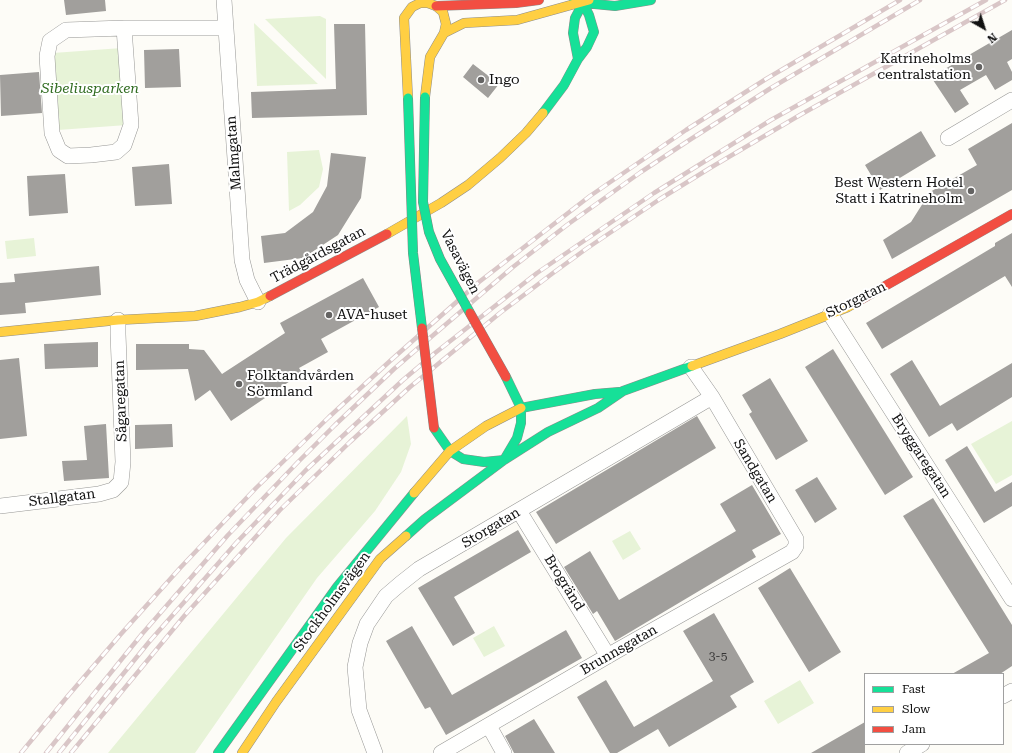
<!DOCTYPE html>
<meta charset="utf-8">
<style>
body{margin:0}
#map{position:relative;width:1012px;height:753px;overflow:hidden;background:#fdfcf7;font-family:"Roboto Serif",serif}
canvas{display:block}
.legend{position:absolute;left:864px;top:673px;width:140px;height:72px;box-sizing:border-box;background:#fff;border:1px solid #a0a0a0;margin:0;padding:5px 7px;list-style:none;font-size:12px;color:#111}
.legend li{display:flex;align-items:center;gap:8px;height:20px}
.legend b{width:20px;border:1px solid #a0a0a0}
.north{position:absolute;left:964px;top:8px;width:40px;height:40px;-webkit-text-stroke:3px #fff;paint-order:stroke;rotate:141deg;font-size:11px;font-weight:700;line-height:16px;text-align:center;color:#111}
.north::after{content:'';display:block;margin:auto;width:14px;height:18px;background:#111;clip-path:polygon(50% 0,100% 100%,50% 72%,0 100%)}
</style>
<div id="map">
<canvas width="1012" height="753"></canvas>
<ul class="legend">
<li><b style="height:5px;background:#16e098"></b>Fast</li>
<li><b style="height:5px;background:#ffcf43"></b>Slow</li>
<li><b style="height:5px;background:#f24e42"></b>Jam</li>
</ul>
<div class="north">N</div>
</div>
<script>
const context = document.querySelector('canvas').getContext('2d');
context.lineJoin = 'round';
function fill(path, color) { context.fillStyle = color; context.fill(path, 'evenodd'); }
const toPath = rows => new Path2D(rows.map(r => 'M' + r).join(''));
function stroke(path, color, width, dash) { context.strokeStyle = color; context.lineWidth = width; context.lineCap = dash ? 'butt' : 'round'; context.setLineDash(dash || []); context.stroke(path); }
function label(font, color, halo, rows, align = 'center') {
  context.font = font + ' "Roboto Serif",serif'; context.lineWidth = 4; context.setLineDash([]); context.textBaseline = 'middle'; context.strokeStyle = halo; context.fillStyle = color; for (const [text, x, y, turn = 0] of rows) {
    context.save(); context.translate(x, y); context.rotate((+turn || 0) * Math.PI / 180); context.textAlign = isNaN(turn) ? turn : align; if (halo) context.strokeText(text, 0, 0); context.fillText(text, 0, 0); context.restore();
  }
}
fill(toPath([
 [320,16,326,19,326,79,265,19],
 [254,23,318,84,257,86],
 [122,48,127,125,58,130,53,53],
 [319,150,323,169,319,187,300,205,289,211,287,152],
 [34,238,36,256,7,259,5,241],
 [407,416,411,444,401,472,375,511,317,578,195,753,108,753,286,538],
 [1012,421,1012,475,996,484,971,444],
 [630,531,641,549,623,560,612,541],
 [494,626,505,646,484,657,473,638],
 [800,680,814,703,778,724,764,701]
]), '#e7f3d7');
fill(toPath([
 [64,0,105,0,106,11,66,15],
 [334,24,365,24,367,115,252,118,251,92,336,89],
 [1012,30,1012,59,1007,62,1012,72,1012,80,995,90,986,75,960,90,969,104,955,113,931,77],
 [179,49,181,87,145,88,144,50],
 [473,64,499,84,488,98,463,77],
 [39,72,42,113,1,116,0,75],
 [1012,123,1012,190,892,259,883,240,911,222,930,192,977,165,968,149],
 [921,131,936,156,880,190,865,165],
 [331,153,366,157,361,198,338,235,303,258,264,263,261,236,285,233,313,212,327,186],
 [169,164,172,204,135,206,132,167],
 [65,174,68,213,29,216,27,176],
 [1012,233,1012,287,1005,276,882,349,866,323,995,246,995,243],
 [99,266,101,295,25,303,26,313,0,315,0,283,15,282,14,274],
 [363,278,379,307,321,339,328,352,299,368,302,373,231,421,210,390,195,401,188,369,136,370,136,344,189,344,189,349,204,350,222,374,285,333,280,323],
 [98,342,98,367,45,369,44,344],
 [833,349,913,477,885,495,805,367],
 [19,358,27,436,0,439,0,360],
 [912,360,940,406,1012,363,1012,397,957,431,952,423,929,437,890,374],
 [770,378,808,441,776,460,749,414,752,412,742,395],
 [697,416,716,448,556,544,536,512],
 [106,424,109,478,64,481,62,461,87,460,84,426],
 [172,424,173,447,135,449,135,425],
 [967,446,995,492,1012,482,1012,506,984,523,945,460],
 [817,477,837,509,815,523,795,490],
 [752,485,781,534,752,550,756,557,615,641,597,611,593,614,564,567,590,551,619,600,736,531,720,504],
 [933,498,1012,625,1012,666,1000,674,952,674,989,653,903,516],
 [518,530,531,552,454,597,475,633,453,646,418,588],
 [790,568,841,652,809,672,758,588],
 [714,613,754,682,730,696,737,707,669,747,658,729,617,753,610,753,577,697,606,680,634,727,713,681,683,631],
 [412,626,452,695,566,630,582,658,446,735,430,707,425,709,386,641],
 [534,719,555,753,514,753,505,736],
 [865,722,865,753,811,753]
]), '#a19f9c');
const street = toPath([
 [224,0,242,260,247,280,258,302],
 [124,28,131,125,124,145,116,152,91,155,68,156,59,150,52,133,47,56,50,41,66,30,124,28,225,28],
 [948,138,1012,100],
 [830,314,1012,599],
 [0,506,99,494,113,490,121,482,123,462,118,334,118,320],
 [519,511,608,656],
 [1003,696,1012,691],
 [489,726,504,753],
 [375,753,359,710,355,667,360,643,367,624,386,596,400,584,419,569,712,397],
 [441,753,618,650,792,552,796,546,796,539,712,397,691,367],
 [907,753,922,744]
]);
const fast = toPath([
 [574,2,615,6,651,0],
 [578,59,573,33,575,18,583,3],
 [543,113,564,85,578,59,587,47,594,32,589,15,583,3],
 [521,408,595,394,619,392],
 [434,428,450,451,463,459,484,462,504,460],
 [504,460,548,432,598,408,623,391,692,366],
 [406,536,425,519,504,460,517,438,521,423,521,408,506,377],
 [218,753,337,587,414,493]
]);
const slow = toPath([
 [444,33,464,23,517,20,589,0],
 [408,98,404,18,412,7,420,3,428,3,436,6,443,12,446,24,444,33,430,57,425,97],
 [387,234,441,203,468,185,500,158,526,133,543,113],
 [0,332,118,320,195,316,240,307,258,302,270,296],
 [692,366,780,334,848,307,855,303],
 [414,493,450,451,486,426,521,408],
 [242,753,276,702,380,559,406,536]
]);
const jam = toPath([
 [436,6,516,3,539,0],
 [270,296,387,234],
 [855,303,1012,214]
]);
stroke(street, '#979795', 16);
stroke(fast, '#8e8d8b', 10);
stroke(slow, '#8e8d8b', 10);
stroke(jam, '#8e8d8b', 10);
stroke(street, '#fffffe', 15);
stroke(fast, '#16e098', 9);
stroke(slow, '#ffcf43', 9);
stroke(jam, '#f24e42', 9);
const rail = toPath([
 [21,753,67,697,121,634,181,567,256,488,329,417,390,361,479,282,590,196,686,130,766,79,900,0],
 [46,753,142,634,228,535,298,462,335,425,394,369,424,343,513,267,567,225,641,172,691,139,771,88,920,0],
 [59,753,149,642,237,542,306,470,403,380,435,353,537,273,654,193,771,120,986,0],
 [71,753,185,615,280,510,350,442,410,387,500,313,553,273,586,249,660,199,710,168,800,115,1005,0]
]);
stroke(rail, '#d9c6c7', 4.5);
stroke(rail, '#fff', 3, [9]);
const fastBridge = toPath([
 [425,97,423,202,429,232,440,259,470,313],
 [408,98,413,253,422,328]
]);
const jamBridge = toPath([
 [470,313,506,377],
 [422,328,434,428]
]);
stroke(fastBridge, '#858482', 10, []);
stroke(jamBridge, '#858482', 10, []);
stroke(fastBridge, '#16e098', 9);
stroke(jamBridge, '#f24e42', 9);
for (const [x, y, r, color] of [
 [979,67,4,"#646362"],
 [481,80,4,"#646362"],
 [971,191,4,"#646362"],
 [329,315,4,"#646362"],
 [239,384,4,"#646362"]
]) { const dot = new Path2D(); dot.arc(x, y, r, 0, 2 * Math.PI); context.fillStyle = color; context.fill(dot); stroke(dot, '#fff', 1.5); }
label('12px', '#353434', null, [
 ["3-5",718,656]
]);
label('14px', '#111', '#fff', [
 ["Katrineholms",971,59,"right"],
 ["centralstation",971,75,"right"],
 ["Ingo",489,80],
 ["Best Western Hotel",963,183,"right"],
 ["Statt i Katrineholm",963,199,"right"],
 ["AVA-huset",337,315],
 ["Folktandvården",247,376],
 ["Sörmland",247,392]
], 'left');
label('italic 14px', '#2f6b1f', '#fff', [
 ["Sibeliusparken",90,89]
]);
label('14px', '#111', '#fff', [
 ["Malmgatan",234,153,-94],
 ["Trädgårdsgatan",318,255,-28],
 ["Vasavägen",460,262,63],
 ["Storgatan",856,300,-26],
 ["Sågaregatan",121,401,-92],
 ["Bryggaregatan",921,456,57],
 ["Sandgatan",755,471,59],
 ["Stallgatan",62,498,-7],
 ["Storgatan",491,528,-31],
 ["Brogränd",564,583,58],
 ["Stockholmsvägen",332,602,-54],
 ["Brunnsgatan",619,650,-30]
]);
</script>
